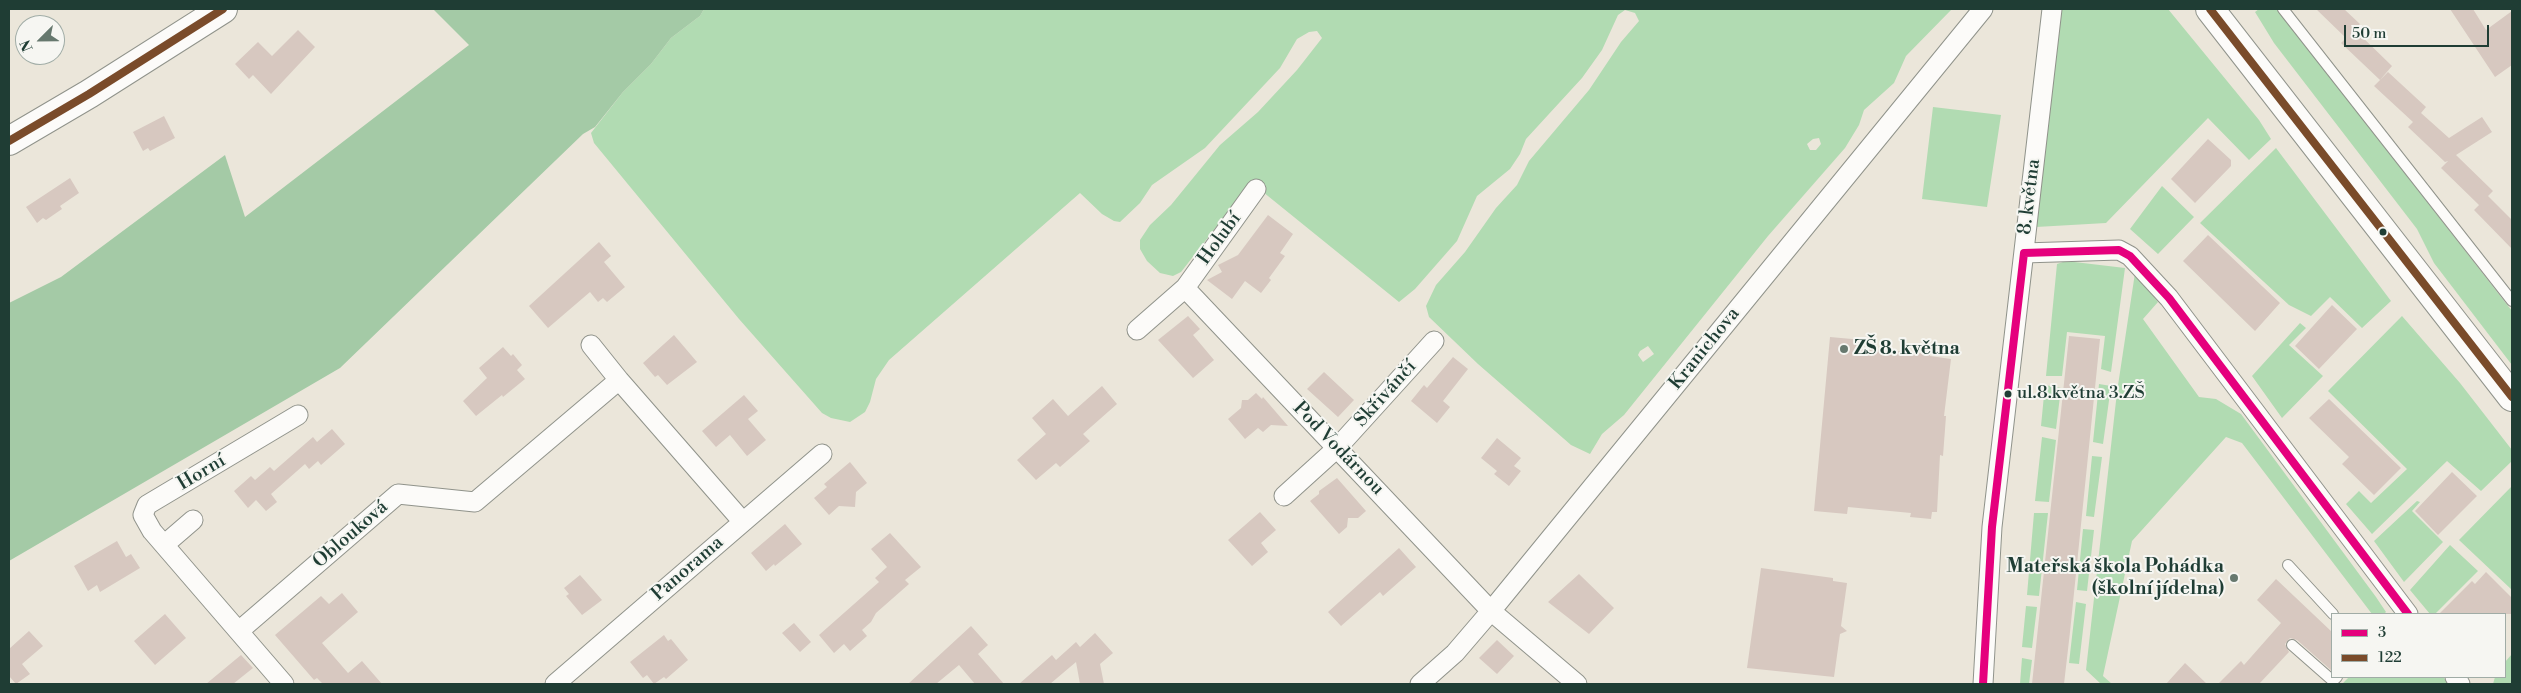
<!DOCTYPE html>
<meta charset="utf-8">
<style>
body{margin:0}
#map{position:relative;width:2521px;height:693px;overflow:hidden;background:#ebe6da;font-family:"Libre Bodoni",serif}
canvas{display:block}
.frame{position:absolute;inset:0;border:10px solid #1f3d34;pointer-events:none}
.legend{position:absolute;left:2331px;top:613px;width:175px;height:65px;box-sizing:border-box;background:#f6f6f2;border:1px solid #a0aca6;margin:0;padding:6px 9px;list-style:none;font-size:15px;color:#1f3d34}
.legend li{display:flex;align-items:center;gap:10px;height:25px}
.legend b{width:25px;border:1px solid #a0aca6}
.north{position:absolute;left:15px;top:15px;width:50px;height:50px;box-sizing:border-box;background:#f6f6f2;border:1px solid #a0aca6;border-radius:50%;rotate:247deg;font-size:14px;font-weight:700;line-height:20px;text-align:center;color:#1f3d34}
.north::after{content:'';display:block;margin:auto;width:18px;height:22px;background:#66786e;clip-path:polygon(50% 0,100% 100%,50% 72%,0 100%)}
.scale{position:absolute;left:2344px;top:25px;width:145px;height:22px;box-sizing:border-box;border:2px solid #1f3d34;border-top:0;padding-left:6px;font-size:15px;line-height:18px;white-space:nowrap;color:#1f3d34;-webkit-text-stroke:4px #f6f6f2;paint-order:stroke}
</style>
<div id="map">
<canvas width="2521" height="693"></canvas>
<div class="frame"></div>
<ul class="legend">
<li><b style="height:6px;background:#e5007d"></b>3</li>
<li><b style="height:6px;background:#7a4b2a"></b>122</li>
</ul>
<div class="north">N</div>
<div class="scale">50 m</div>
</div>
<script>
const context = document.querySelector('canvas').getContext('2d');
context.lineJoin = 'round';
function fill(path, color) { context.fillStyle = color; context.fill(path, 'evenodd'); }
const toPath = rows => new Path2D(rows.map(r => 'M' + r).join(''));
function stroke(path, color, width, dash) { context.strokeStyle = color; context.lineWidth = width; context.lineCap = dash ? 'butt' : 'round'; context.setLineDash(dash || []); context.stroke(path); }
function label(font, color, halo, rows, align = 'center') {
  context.font = font + ' "Libre Bodoni",serif'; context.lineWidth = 4; context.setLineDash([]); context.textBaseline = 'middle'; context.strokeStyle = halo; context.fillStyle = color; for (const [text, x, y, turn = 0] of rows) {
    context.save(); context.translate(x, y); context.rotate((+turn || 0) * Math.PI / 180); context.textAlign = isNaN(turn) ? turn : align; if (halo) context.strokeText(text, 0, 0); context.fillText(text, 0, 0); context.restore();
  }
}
fill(toPath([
 [704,9,1952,9,1906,56,1894,83,1864,110,1859,125,1845,148,1768,236,1624,415,1602,434,1590,454,1571,445,1478,364,1429,317,1426,306,1436,285,1465,252,1496,208,1517,185,1529,161,1589,90,1621,42,1639,21,1635,13,1625,10,1618,15,1602,50,1582,78,1526,139,1520,154,1510,169,1477,196,1457,241,1415,289,1399,302,1263,192,1249,185,1181,272,1173,276,1160,273,1147,261,1140,249,1140,240,1150,225,1171,205,1220,145,1258,112,1297,70,1322,38,1317,31,1309,32,1297,39,1280,68,1205,148,1152,185,1140,203,1120,222,1114,221,1102,214,1080,193,889,360,876,379,870,402,865,412,850,422,831,418,822,413,739,319,594,143,591,133,623,92,651,64,671,38,700,16],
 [1819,138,1821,144,1816,150,1810,150,1807,144,1813,139],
 [1648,346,1654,354,1643,362,1638,355,1640,351],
 [2061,9,2168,9,2259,120,2271,139,2249,160,2208,118,2106,223,2036,227],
 [2259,9,2277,9,2512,311,2512,365,2434,263,2417,229,2274,43,2255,12],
 [1933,107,2001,115,1987,207,1922,199],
 [2276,148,2391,301,2362,328,2330,297,2311,316,2289,305,2200,223],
 [2162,186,2194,217,2158,254,2130,229],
 [2066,261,2125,268,2111,372,2101,369,2105,336,2067,332,2062,376,2046,376,2057,264],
 [2135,273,2158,302,2143,319,2199,397,2216,399,2241,414,2376,597,2386,612,2384,614,2372,614,2242,443,2226,437,2132,541,2103,676,2112,684,2101,684,2086,670,2117,392],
 [2402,316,2460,383,2512,450,2512,461,2481,491,2447,461,2372,534,2346,504,2359,491,2371,503,2407,469,2328,391],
 [2300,323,2306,328,2289,345,2323,376,2282,418,2252,376],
 [2099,384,2111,386,2103,444,2093,442],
 [2045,385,2061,388,2056,429,2041,426],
 [2042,437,2056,440,2049,502,2035,501],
 [2092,456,2102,457,2094,517,2086,516],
 [2512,486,2512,590,2459,540],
 [2417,501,2420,502,2412,511,2443,542,2404,582,2374,541],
 [2034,513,2048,513,2039,596,2027,595],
 [2083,529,2094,530,2087,591,2077,590],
 [2450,545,2478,571,2435,614,2430,614,2410,590],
 [2076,602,2086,604,2079,664,2069,663],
 [2026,606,2037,607,2032,648,2022,647],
 [2512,654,2512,684,2493,684,2495,677,2505,677,2505,662],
 [2022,658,2032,660,2029,684,2020,684],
 [2349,677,2443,677,2449,684,2342,684]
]), '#b1dbb2');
fill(toPath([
 [433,9,704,9,700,16,671,38,651,64,623,92,595,127,583,134,340,368,9,561,9,303,61,277,225,155,245,217,469,45]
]), '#a4caa6');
fill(toPath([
 [2316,9,2344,9,2360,24,2352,32,2355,30,2392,66,2380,80,2341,43,2346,38],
 [2450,9,2473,9,2486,30,2512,11,2512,65,2495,77],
 [298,30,315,47,271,94,253,75,249,79,235,64,258,42,272,56],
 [2388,72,2426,107,2421,113,2449,138,2482,117,2492,132,2456,155,2493,191,2488,196,2512,220,2512,249,2474,210,2485,199,2479,205,2441,168,2448,161,2445,162,2408,127,2413,122,2374,86],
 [164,116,175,138,150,151,148,148,143,151,133,132],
 [2208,139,2231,160,2231,166,2195,203,2171,179],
 [70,178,79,193,60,206,62,209,46,220,43,218,37,223,26,207],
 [1268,215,1293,234,1280,253,1285,256,1269,278,1271,280,1261,293,1245,281,1232,299,1207,280,1222,272,1218,265,1238,255],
 [2208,235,2280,303,2255,331,2183,261],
 [599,242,611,256,604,262,625,287,607,302,603,298,598,302,590,292,548,328,529,306],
 [2332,305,2357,329,2319,369,2295,346],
 [1188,316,1200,329,1193,335,1214,360,1193,378,1158,340],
 [674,335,697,362,667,385,658,375,655,377,643,363],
 [2069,336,2100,339,2070,632,2064,684,2032,684],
 [1830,337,1863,340,1862,348,1930,354,1930,356,1951,359,1944,416,1946,416,1943,456,1940,455,1937,512,1932,512,1931,519,1910,517,1911,513,1848,507,1847,514,1814,511],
 [503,347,511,356,513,354,522,365,517,370,525,379,503,397,502,395,476,416,463,401,487,378,479,368],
 [1453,357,1468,369,1443,401,1450,407,1437,423,1411,401,1424,385,1427,388],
 [1324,372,1354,400,1338,417,1307,389],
 [1102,386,1117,404,1083,434,1090,441,1060,467,1056,463,1036,480,1017,460,1046,434,1032,418,1053,399,1068,416],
 [1256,393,1262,399,1263,397,1288,426,1271,425,1263,432,1258,428,1245,439,1228,419,1241,408,1242,400,1248,400],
 [744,395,758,411,748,419,766,440,747,456,730,435,716,447,702,431],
 [2329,399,2401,468,2374,495,2342,464,2349,457,2309,418],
 [332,429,345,444,321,465,318,461,309,469,305,464,271,494,277,502,266,511,256,500,248,508,234,491,251,476,255,480,270,467,274,471,313,437,317,442],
 [1497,438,1521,458,1514,466,1521,471,1509,486,1494,474,1497,471,1481,458],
 [850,462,867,483,856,492,855,507,839,506,829,515,814,498,827,487,824,484],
 [2452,472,2477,496,2438,535,2415,511],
 [1337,478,1366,511,1358,518,1348,518,1347,527,1339,534,1310,501,1319,494,1319,491],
 [1260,512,1276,530,1261,543,1268,552,1252,566,1228,540],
 [785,524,802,544,775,566,774,564,766,571,751,553],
 [890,533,921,567,905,580,909,584,876,613,871,622,862,630,867,636,850,651,844,644,834,653,819,635,879,582,875,578,887,567,871,549],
 [117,541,126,557,131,554,140,568,100,592,97,585,88,591,74,566],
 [1399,548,1416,567,1383,596,1380,592,1341,626,1328,612],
 [1761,568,1833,578,1833,581,1847,583,1841,626,1847,631,1840,634,1834,677,1747,668],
 [2486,572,2512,598,2512,614,2439,614,2472,581,2475,584],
 [1579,574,1614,608,1589,634,1548,602],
 [580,575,602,600,582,615,566,596,569,594,564,588],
 [2276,579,2332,632,2332,671,2297,640,2290,638,2285,644,2289,652,2259,684,2218,684,2241,661,2244,665,2281,623,2257,600],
 [342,593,358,612,322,643,348,673,362,661,382,684,323,684,317,678,314,680,275,635,321,596,329,604],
 [165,614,186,638,155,665,134,641],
 [794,623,811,642,800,652,782,633],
 [971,626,988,645,978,654,1004,684,975,684,959,665,936,684,908,684],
 [29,631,43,646,22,664,30,674,16,684,9,676,9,649],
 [1095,633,1113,653,1100,664,1104,684,1080,684,1076,662,1050,684,1019,684,1052,655,1056,660,1076,642,1080,647],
 [664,635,668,641,671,639,688,660,666,679,664,677,654,684,647,675,643,678,630,662],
 [1497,640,1514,656,1497,674,1479,658],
 [241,655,253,668,233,684,206,684],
 [2185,663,2207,684,2166,684]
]), '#d7c8c0');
const service = toPath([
 [2283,9,2512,301],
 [2288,565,2333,614],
 [2292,645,2333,681,2337,677]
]);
const minor = toPath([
 [2024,253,2119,250,2130,256,2169,298,2408,614],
 [1185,288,1491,611,1577,684],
 [1137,330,1185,288,1256,189],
 [591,345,619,380],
 [1284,496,1337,448,1434,341],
 [164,545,193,520],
 [239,631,398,494,475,502,619,380,743,522],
 [2455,677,2460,684],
 [284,684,152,531,143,515,147,505,298,415],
 [555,684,822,454],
 [1420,684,1455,653,1491,611,1983,9],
 [1983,684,1992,527,2052,9]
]);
const primary = toPath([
 [2210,9,2512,397],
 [9,141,89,94,223,9]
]);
stroke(service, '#90938b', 12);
stroke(minor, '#90938b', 21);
stroke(primary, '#90938b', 30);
stroke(service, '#fcfbf9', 10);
stroke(minor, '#fcfbf9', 19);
stroke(primary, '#fcfbf9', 28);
stroke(toPath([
 [1983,684,1992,527,2024,253,2119,250,2130,256,2169,298,2408,614]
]), '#e5007d', 8);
stroke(toPath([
 [2210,9,2512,397],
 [9,141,89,94,223,9]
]), '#7a4b2a', 8);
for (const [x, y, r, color] of [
 [2383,232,4.5,"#1f3d34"],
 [1844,349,5,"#66786e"],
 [2008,394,4.5,"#1f3d34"],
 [2234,578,5,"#66786e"]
]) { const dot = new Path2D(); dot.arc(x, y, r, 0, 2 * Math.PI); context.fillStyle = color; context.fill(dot); stroke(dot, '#f6f6f2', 2); }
label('18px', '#1f3d34', '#f6f6f2', [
 ["ul.8.května 3.ZŠ",2017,394]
], 'left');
label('19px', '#1f3d34', '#f6f6f2', [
 ["8. května",2030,197,-83],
 ["Holubí",1220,239,-54],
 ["Kranichova",1705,349,-51],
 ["Skřivánčí",1386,394,-48],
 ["Pod Vodárnou",1338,449,46],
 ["Horní",202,473,-31],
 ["Oblouková",351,535,-41],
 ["Panorama",688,569,-41]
]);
label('bold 19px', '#1f3d34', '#f6f6f2', [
 ["ZŠ 8. května",1854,349],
 ["Mateřská škola Pohádka",2224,567,"right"],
 ["(školní jídelna)",2224,589,"right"]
], 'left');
</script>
